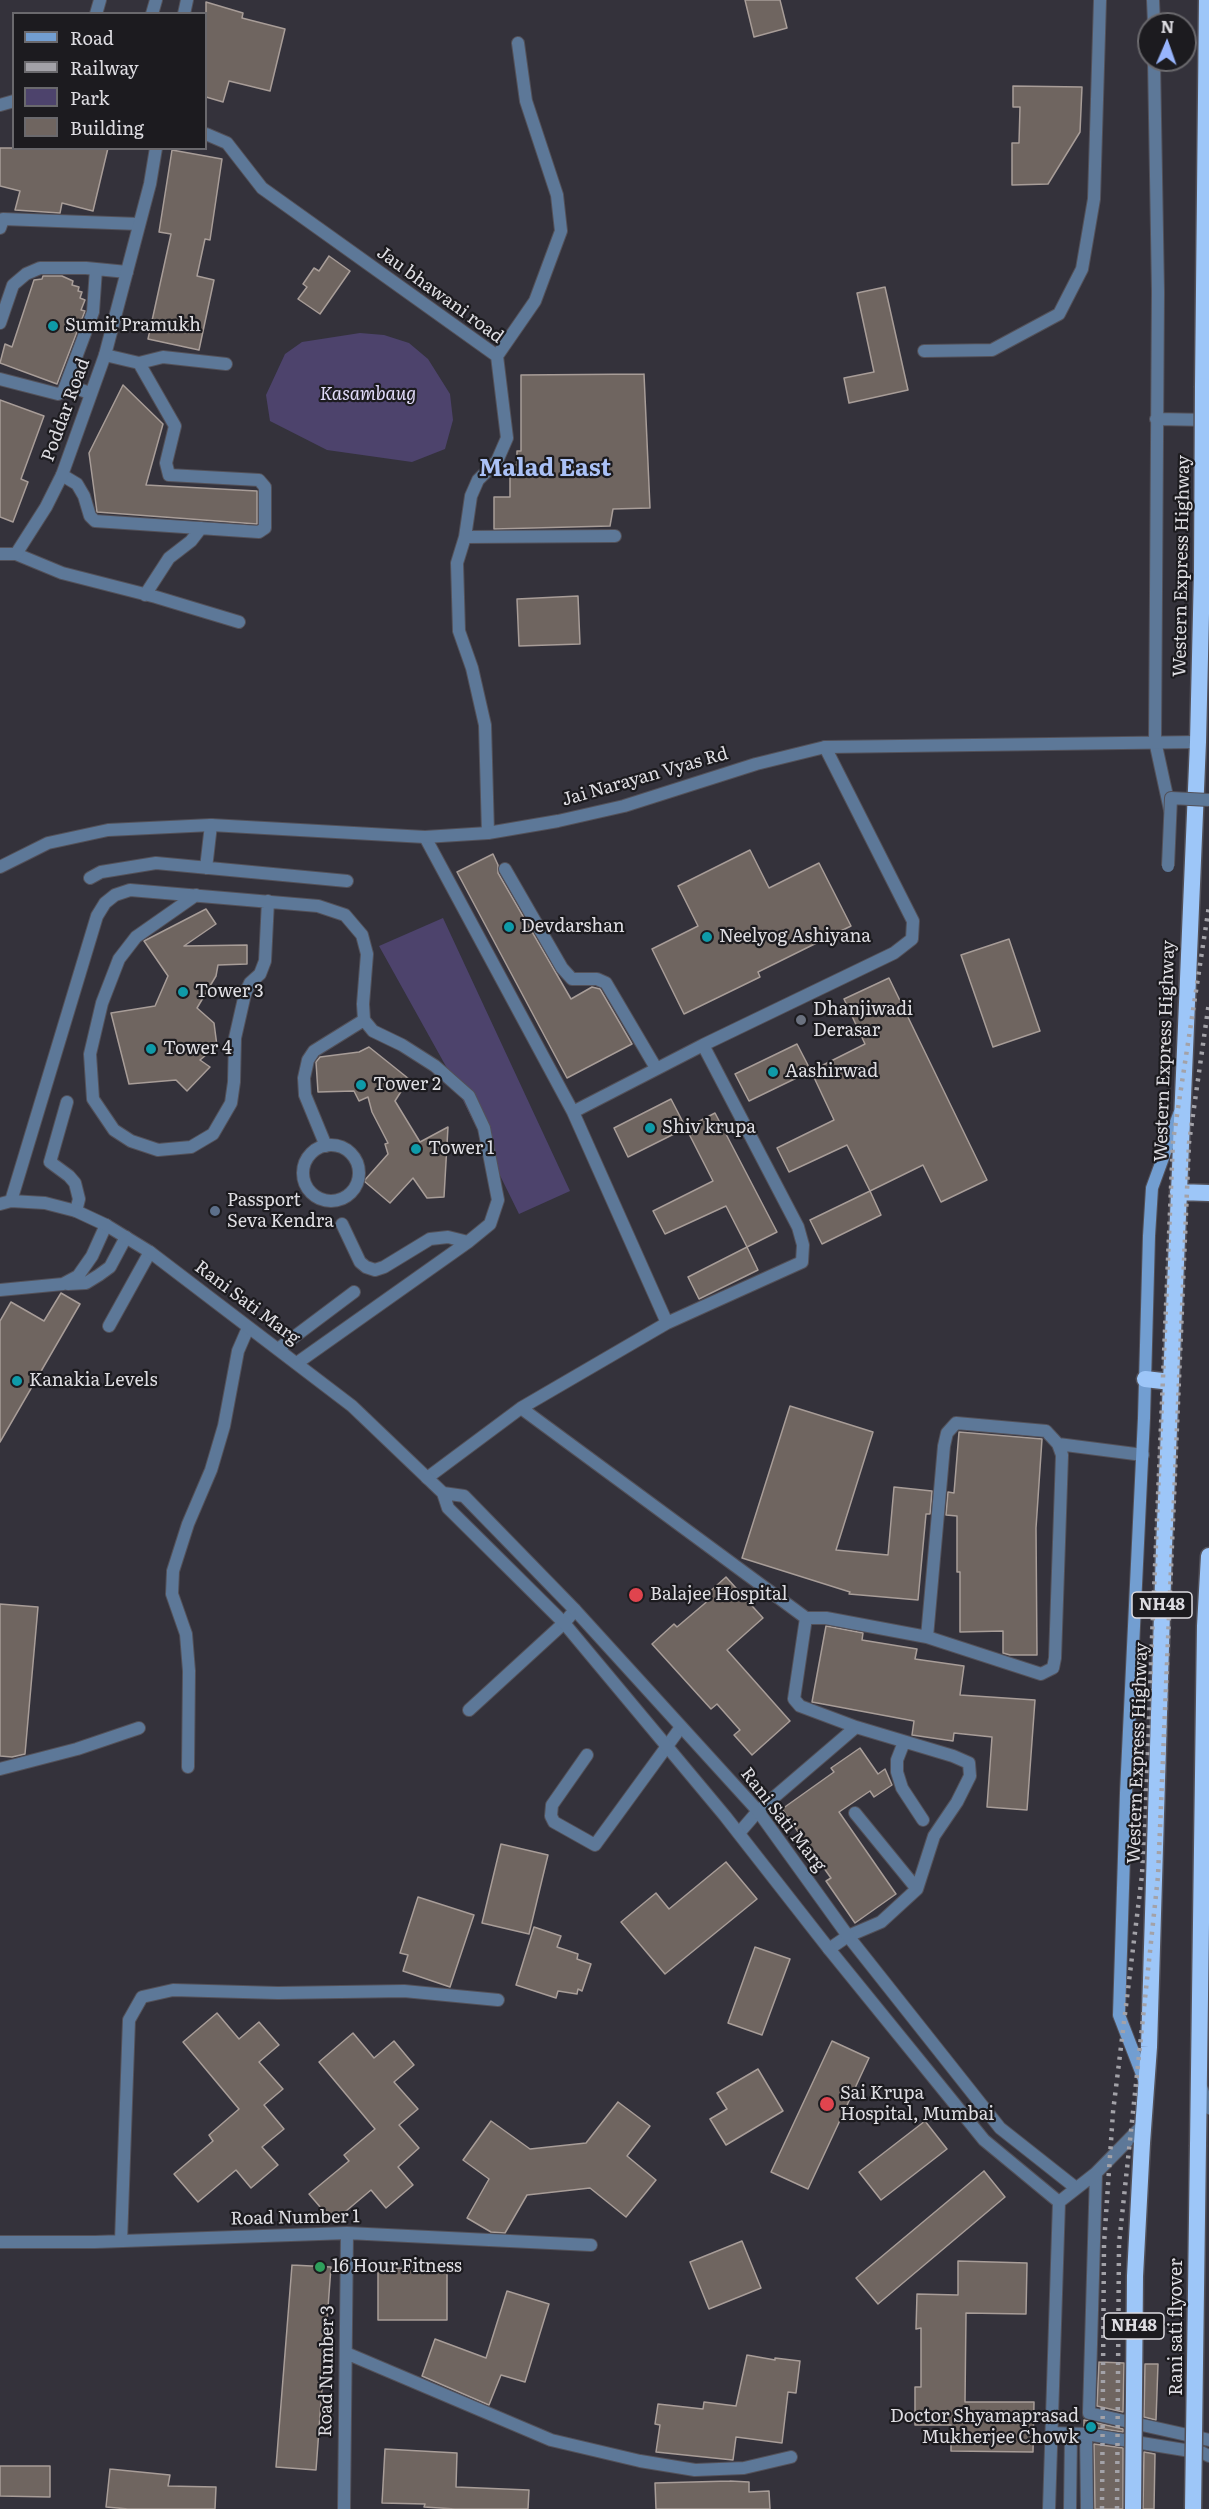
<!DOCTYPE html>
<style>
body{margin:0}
#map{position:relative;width:1209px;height:2509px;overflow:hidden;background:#34323b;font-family:Literata,serif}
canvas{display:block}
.legend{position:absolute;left:12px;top:12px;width:195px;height:138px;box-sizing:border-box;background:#1c1b1f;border:2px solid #6a696d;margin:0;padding:8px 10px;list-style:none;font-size:18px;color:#dedde2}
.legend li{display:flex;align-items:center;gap:12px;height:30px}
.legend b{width:30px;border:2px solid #6a696d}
.north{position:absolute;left:1137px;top:12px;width:60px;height:60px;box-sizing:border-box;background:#1c1b1f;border:2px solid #6a696d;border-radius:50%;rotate:2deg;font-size:16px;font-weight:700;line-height:24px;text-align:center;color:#dedde2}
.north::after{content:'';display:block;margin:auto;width:21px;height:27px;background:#98b5fd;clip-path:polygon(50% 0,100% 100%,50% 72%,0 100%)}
</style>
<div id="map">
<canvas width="1209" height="2509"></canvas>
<ul class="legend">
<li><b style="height:8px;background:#729ed1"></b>Road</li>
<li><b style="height:8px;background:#a3a2a8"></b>Railway</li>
<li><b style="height:16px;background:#4d436c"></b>Park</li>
<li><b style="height:16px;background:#6f6560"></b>Building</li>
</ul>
<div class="north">N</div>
</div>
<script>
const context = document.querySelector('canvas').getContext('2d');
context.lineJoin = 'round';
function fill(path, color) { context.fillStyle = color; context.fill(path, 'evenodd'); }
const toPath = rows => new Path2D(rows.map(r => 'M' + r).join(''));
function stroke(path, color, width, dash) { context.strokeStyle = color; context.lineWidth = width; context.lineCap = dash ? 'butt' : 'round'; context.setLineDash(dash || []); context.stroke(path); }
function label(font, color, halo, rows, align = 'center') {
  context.font = font + ' Literata,serif'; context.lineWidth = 4.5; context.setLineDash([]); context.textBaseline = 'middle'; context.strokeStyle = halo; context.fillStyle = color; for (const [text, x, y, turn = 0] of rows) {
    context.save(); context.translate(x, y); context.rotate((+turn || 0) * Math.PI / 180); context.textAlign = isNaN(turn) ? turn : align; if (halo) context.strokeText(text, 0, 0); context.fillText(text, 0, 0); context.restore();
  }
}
fill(toPath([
 [360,333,384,335,409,343,428,359,450,394,453,420,445,449,412,462,327,450,270,421,266,395,285,354,302,342],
 [443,918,570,1191,519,1214,448,1070,379,946]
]), '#4d436c');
const building = toPath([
 [745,0,780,0,787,28,754,37,745,0],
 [206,2,243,13,242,18,285,29,270,91,229,81,223,102,206,97,206,2],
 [1013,86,1082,87,1080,132,1048,184,1012,185,1012,143,1019,143,1020,107,1013,107,1013,86],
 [0,148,108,148,93,211,62,203,60,213,15,210,20,191,0,186,0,148],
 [172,150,222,159,210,240,205,239,197,276,214,280,199,350,148,339,171,234,159,232,172,150],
 [329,256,350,271,320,314,298,299,307,287,303,284,314,268,319,271,329,256],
 [43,276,62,276,73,281,72,285,79,287,78,291,82,292,80,298,85,300,81,310,85,311,57,384,0,363,5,344,12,347,34,280,42,279,43,276],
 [885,287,908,390,849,403,844,378,874,372,857,293,885,287],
 [644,374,650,508,613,509,610,526,494,529,494,497,510,497,510,465,517,465,517,451,521,451,521,375,644,374],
 [123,385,163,424,146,485,257,491,257,524,97,512,89,453,123,385],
 [0,400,44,416,21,479,28,482,13,522,0,517,0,400],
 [578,596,580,644,519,646,517,599,578,596],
 [750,850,769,888,819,863,851,926,758,972,760,977,684,1014,652,949,698,926,678,886,750,850],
 [493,854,498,865,498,873,571,999,592,987,600,989,632,1044,567,1078,457,872,493,854],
 [206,909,216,924,184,946,247,945,247,964,218,965,216,976,197,1008,214,1023,217,1046,200,1060,210,1067,187,1091,176,1080,129,1084,111,1013,155,1006,168,976,144,941,206,909],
 [1009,939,1040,1031,993,1047,961,955,1009,939],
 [889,978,987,1180,941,1202,923,1165,870,1191,847,1145,789,1172,777,1148,834,1120,811,1071,865,1044,844,999,889,978],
 [797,1044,811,1071,749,1101,735,1074,797,1044],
 [369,1047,409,1079,395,1101,420,1142,448,1127,444,1197,427,1198,413,1178,390,1203,364,1181,388,1154,385,1144,388,1143,372,1112,368,1097,359,1101,354,1091,318,1092,316,1062,320,1057,359,1052,369,1047],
 [671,1099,686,1128,628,1157,614,1128,671,1099],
 [715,1113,777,1232,747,1247,726,1206,665,1234,653,1211,713,1181,686,1128,715,1113],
 [870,1191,881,1215,822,1244,810,1220,870,1191],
 [747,1247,758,1270,699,1299,688,1277,747,1247],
 [61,1293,80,1304,0,1442,0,1321,11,1302,44,1321,61,1293],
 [790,1406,873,1432,836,1550,888,1555,894,1487,932,1491,930,1514,926,1514,918,1600,849,1594,850,1592,742,1558,790,1406],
 [959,1432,1042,1439,1036,1528,1037,1655,1010,1655,1003,1653,1003,1631,960,1632,960,1572,957,1572,957,1516,946,1515,948,1492,954,1493,959,1432],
 [726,1577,763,1618,727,1650,790,1721,752,1755,734,1735,740,1730,717,1704,711,1709,652,1644,674,1624,677,1627,710,1599,706,1595,726,1577],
 [0,1604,38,1607,25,1754,12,1757,0,1756,0,1604],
 [826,1626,863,1633,862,1640,917,1649,915,1659,964,1666,960,1695,1035,1700,1027,1810,987,1807,992,1737,954,1733,953,1741,912,1735,914,1721,812,1702,826,1626],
 [860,1748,878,1774,885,1769,892,1785,874,1797,870,1791,839,1812,896,1894,855,1923,826,1881,831,1878,782,1809,834,1772,831,1768,860,1748],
 [501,1844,548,1855,529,1934,482,1923,501,1844],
 [726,1862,757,1899,665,1974,621,1922,656,1893,669,1909,726,1862],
 [418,1897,474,1915,450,1987,403,1971,408,1955,400,1953,418,1897],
 [534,1927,561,1936,557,1947,578,1954,577,1959,591,1964,582,1991,578,1989,577,1994,558,1991,556,1998,516,1985,534,1927],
 [755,1947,790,1959,762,2035,728,2023,755,1947],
 [217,2013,239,2039,259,2022,279,2045,259,2062,283,2089,264,2105,284,2129,262,2147,278,2165,251,2188,236,2170,198,2202,174,2174,213,2141,209,2135,239,2109,183,2042,217,2013],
 [353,2033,374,2058,394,2041,414,2065,394,2082,418,2109,399,2125,419,2148,398,2167,413,2185,386,2208,371,2190,333,2222,309,2194,349,2161,344,2155,375,2129,319,2062,353,2033],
 [832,2041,869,2058,808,2189,771,2172,832,2041],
 [758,2069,783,2111,726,2145,710,2119,727,2109,717,2093,758,2069],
 [618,2102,650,2126,627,2156,656,2180,626,2217,590,2188,527,2195,505,2233,491,2232,467,2218,489,2179,463,2160,491,2121,530,2149,586,2143,618,2102],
 [925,2121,947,2149,881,2200,859,2172,925,2121],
 [984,2171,1005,2197,878,2304,856,2278,984,2171],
 [742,2241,761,2288,709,2309,690,2262,742,2241],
 [958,2261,1027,2263,1026,2314,966,2313,965,2402,1034,2402,1033,2452,951,2451,951,2425,915,2425,915,2387,921,2387,921,2328,916,2329,917,2294,958,2295,958,2261],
 [292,2265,331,2267,316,2470,276,2467,292,2265],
 [378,2268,447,2269,447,2320,378,2320,378,2268],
 [507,2291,549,2304,525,2382,501,2375,489,2405,422,2376,435,2339,486,2358,507,2291],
 [747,2355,775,2360,775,2358,800,2361,796,2393,788,2392,782,2443,736,2437,733,2460,656,2452,660,2425,655,2424,658,2404,703,2409,704,2402,736,2406,747,2355],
 [1099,2362,1124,2363,1123,2412,1097,2406,1099,2362],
 [1145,2364,1158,2364,1156,2420,1144,2417,1145,2364],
 [1084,2420,1123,2429,1123,2432,1084,2426,1084,2420],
 [1094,2444,1123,2448,1123,2509,1095,2509,1094,2444],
 [385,2449,457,2453,456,2487,529,2490,528,2509,455,2509,424,2507,425,2504,382,2503,385,2449],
 [1144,2452,1155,2454,1154,2509,1143,2509,1144,2452],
 [0,2466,50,2466,50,2497,0,2496,0,2466],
 [110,2469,170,2475,168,2486,216,2487,215,2509,128,2509,106,2507,110,2469],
 [730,2481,749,2482,749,2492,769,2491,770,2509,656,2509,655,2483,730,2481]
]);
fill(building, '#6f6560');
stroke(building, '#a89d98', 1.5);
const pedestrian = toPath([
 [1155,741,1170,810]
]);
const minor = toPath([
 [96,14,100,0],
 [152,14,156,0],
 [0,105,14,101],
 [206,134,227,143,262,188,497,356,507,438,497,461,478,480,471,496,465,537,457,563,459,631,472,668,485,725,488,833],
 [0,228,3,219,139,224],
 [0,323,13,285,26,274,40,268,86,268,127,272],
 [924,351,992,350,1059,314,1082,269,1094,199,1100,0],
 [497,356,535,301,561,231,557,195,526,101,518,43],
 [139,363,163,357,226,364],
 [0,379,58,394,63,392,93,312,96,269],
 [66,385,90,393],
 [62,475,77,484,84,496,90,516,95,521,259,532,265,528,265,487,259,480,169,475,166,463,175,426,139,363,105,355],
 [465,537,615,536],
 [16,554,62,573,156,597,239,622],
 [145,595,169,558,191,541,201,528],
 [425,837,573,1112,667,1323],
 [206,868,211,825],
 [505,869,562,968,572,979,597,979,606,983,656,1068],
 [90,878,101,872,156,863,347,881],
 [196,895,136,937,119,959,102,1003,90,1054,93,1099,114,1130,131,1141,158,1150,191,1147,213,1134,231,1103,234,1082,235,1038,245,994,250,983,260,974,265,961,268,901],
 [67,1102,50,1162,69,1176,75,1183,79,1199,76,1211],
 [573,1112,703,1045,894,953,912,939,913,921,825,747],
 '303 1173a28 28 0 1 1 56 0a28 28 0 1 1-56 0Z',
 [326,1146,305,1095,304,1078,308,1060,314,1051,364,1020],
 [11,1201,97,916,105,903,115,895,130,890,318,906,345,915,362,935,367,954,363,1004,364,1020,373,1031,402,1045,435,1066,469,1096,484,1128,498,1200,490,1224,468,1242,297,1363],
 [342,1224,360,1262,366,1267,375,1270,384,1267,430,1239,448,1237,468,1242],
 [68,1284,86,1283,99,1275,110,1267,126,1237],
 [0,1290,63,1284,78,1276,92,1256,106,1225],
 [109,1326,150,1252],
 [278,1349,354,1292],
 [521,1408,806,1618],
 [1058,1444,1143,1455],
 [427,1478,521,1408,667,1323,802,1262,803,1245,798,1227,703,1045],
 [469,1710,564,1623,575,1610],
 [856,1727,800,1706,794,1699,806,1618,826,1618,927,1637,944,1446,947,1433,956,1423,1046,1431,1058,1444,1062,1455,1055,1658,1053,1668,1041,1674,927,1637],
 [904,1742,897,1760,897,1772,902,1788,923,1820],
 [587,1755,552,1805,551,1816,554,1822,595,1845,681,1727],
 [188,1767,189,1671,186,1634,172,1594,173,1571,188,1524,211,1470,224,1426,238,1351,248,1328],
 [0,1769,77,1749,139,1728],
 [855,1813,917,1889],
 [739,1833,758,1811,856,1727,953,1756,969,1763,970,1776,957,1802,934,1836,917,1889,881,1922,848,1936,829,1949],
 [121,2241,129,2020,142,1997,173,1990,278,1993,404,1991,498,2000],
 [0,2242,95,2242,347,2233,591,2245],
 [346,2353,551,2440,640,2461,695,2470,744,2468,791,2457],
 [344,2509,347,2233]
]);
const tertiary = toPath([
 [1153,0,1154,24],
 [184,14,187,0],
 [1154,60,1158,292,1155,741],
 [1156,419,1209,420],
 [0,554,16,554,46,507,62,475,105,355,150,184,156,148],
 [0,867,48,843,108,830,211,825,425,837,488,833,558,821,624,806,756,764,825,747,1198,742],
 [0,1204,11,1201,45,1203,76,1211,106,1225,150,1252,352,1406,443,1493,448,1508,564,1623,725,1816,829,1949,984,2140,1059,2202],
 [443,1493,464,1496,575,1610,758,1811,848,1936,1000,2128,1076,2188],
 [1201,2087,1209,2108],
 [1096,2173,1089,2413,1209,2440],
 [1051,2433,1086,2434,1203,2453,1209,2456],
 [1086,2434,1087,2509],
 [1049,2509,1059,2202,1096,2173,1143,2125],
 [1070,2509,1071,2434]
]);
const secondary = toPath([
 [1145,2082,1119,2015,1126,1793,1144,1418,1149,1236,1152,1188,1179,1114]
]);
const trunk = toPath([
 [1203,386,1207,0],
 [1178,1192,1209,1193],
 [1145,1379,1171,1382],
 [1142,2143,1149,2047,1164,1547,1198,742,1202,571],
 [1198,2145,1205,1626,1209,1556]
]);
stroke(pedestrian, '#535159', 14);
stroke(minor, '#535159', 14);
stroke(tertiary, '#535159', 14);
stroke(secondary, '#535159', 14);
stroke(trunk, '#535159', 19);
stroke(pedestrian, '#5d7898', 12);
stroke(minor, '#5d7898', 12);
stroke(tertiary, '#5d7898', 12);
stroke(secondary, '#729ed1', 12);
stroke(trunk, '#9dc6f8', 16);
stroke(toPath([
 [1102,2509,1104,2244,1113,2112,1142,1875,1173,1141,1209,906],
 [1117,2509,1119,2244,1158,1876,1189,1143,1209,1002]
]), '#a3a2a8', 4.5, [3, 6]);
const pedestrianBridge = toPath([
 [1168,866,1171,798,1209,800]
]);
const trunkBridge = toPath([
 [1202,571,1203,386],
 [1133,2509,1135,2276,1142,2143],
 [1193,2509,1198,2145]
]);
stroke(pedestrianBridge, '#535159', 14, []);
stroke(trunkBridge, '#535159', 19, []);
stroke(pedestrianBridge, '#5d7898', 12);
stroke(trunkBridge, '#9dc6f8', 16);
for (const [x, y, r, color] of [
 [53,326,6,"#0f9aa8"],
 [509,927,6,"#0f9aa8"],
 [707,937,6,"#0f9aa8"],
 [183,992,6,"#0f9aa8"],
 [801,1020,6,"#6b7280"],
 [151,1049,6,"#0f9aa8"],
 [773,1072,6,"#0f9aa8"],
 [361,1085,6,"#0f9aa8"],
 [650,1128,6,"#0f9aa8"],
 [416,1149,6,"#0f9aa8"],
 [215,1211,6,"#5c6f8a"],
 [17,1381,6,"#0f9aa8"],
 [636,1595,8,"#e0444e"],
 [827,2104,8,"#e0444e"],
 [320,2267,6,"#2e9e5b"],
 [1091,2427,6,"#0f9aa8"]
]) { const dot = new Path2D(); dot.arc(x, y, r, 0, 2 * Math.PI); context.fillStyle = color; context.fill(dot); stroke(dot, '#1c1b1f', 2); }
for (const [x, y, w] of [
 [1162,1605,60],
 [1134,2326,60]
]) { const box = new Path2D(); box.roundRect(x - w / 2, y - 13, w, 26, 4.5); context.fillStyle = '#1c1b1f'; context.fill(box); stroke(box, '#dedde2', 1.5); }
label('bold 16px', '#dedde2', null, [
 ["NH48",1162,1605],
 ["NH48",1134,2326]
]);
label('18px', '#dedde2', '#1c1b1f', [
 ["Jau bhawani road",440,295,36],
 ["Poddar Road",66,410,-70],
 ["Western Express Highway",1182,566,-89],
 ["Jai Narayan Vyas Rd",645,777,-16],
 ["Western Express Highway",1165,1051,-88],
 ["Rani Sati Marg",247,1303,37],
 ["Western Express Highway",1138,1753,-88],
 ["Rani Sati Marg",783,1820,52],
 ["Road Number 1",295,2218,-1],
 ["Rani sati flyover",1177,2327,-90],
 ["Road Number 3",327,2371,-89]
]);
label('18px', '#dedde2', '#1c1b1f', [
 ["Sumit Pramukh",65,326],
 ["Devdarshan",521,927],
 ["Neelyog Ashiyana",719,937],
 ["Tower 3",195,992],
 ["Dhanjiwadi",813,1010],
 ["Derasar",813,1031],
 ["Tower 4",163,1049],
 ["Aashirwad",785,1072],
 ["Tower 2",373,1085],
 ["Shiv krupa",662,1128],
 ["Tower 1",428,1149],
 ["Passport",227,1201],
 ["Seva Kendra",227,1222],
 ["Kanakia Levels",29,1381],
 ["Balajee Hospital",650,1595],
 ["Sai Krupa",840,2094],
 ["Hospital, Mumbai",840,2115],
 ["16 Hour Fitness",332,2267],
 ["Doctor Shyamaprasad",1079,2417,"right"],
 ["Mukherjee Chowk",1079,2438,"right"]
], 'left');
label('italic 18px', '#e1dbf9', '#1c1b1f', [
 ["Kasambaug",368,395]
]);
label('bold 24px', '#aac1f6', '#1c1b1f', [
 ["Malad East",545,469]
]);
</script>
